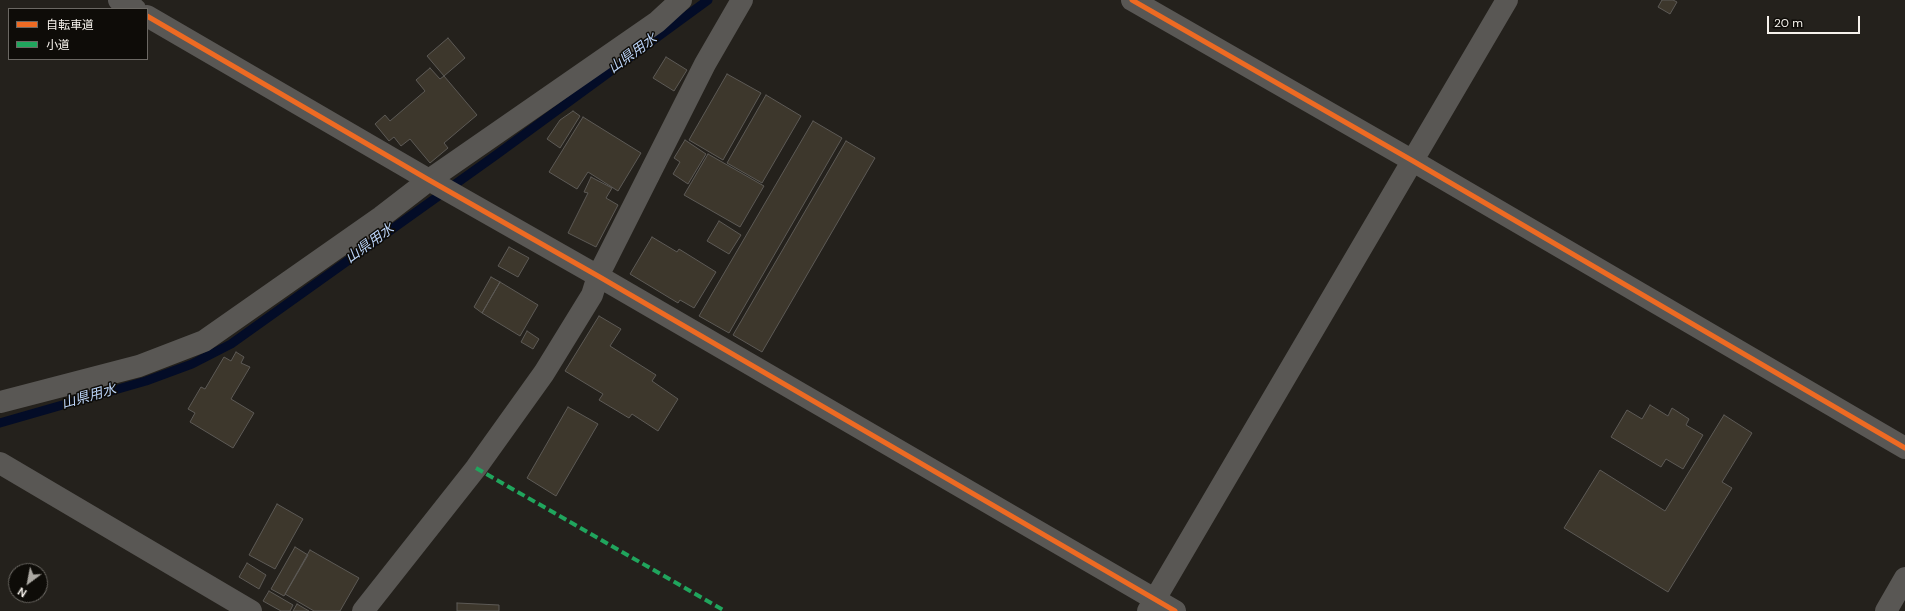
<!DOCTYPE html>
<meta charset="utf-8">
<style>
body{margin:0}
#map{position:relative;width:1905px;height:611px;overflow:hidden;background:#24211c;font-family:"DM Sans","Noto Sans JP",sans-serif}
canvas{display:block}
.legend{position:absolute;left:8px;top:8px;width:140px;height:52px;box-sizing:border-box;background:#0e0c08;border:1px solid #6b6863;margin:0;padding:5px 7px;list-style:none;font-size:12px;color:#f6f2ec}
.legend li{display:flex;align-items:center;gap:8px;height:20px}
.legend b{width:20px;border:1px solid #6b6863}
.north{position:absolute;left:8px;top:563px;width:40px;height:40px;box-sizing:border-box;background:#0e0c08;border:1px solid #6b6863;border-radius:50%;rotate:212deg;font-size:11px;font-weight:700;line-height:16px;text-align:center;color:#f6f2ec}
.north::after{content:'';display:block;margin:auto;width:14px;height:18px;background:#aca9a3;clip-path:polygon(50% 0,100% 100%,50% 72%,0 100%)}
.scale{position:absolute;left:1767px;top:16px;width:93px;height:18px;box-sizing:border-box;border:2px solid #f6f2ec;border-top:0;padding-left:5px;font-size:12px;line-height:14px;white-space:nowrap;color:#f6f2ec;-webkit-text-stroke:3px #0e0c08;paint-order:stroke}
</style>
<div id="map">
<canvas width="1905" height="611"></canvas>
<ul class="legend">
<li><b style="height:5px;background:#ed6a23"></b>自転車道</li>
<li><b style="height:5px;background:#20a55d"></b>小道</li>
</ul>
<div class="north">N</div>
<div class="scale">20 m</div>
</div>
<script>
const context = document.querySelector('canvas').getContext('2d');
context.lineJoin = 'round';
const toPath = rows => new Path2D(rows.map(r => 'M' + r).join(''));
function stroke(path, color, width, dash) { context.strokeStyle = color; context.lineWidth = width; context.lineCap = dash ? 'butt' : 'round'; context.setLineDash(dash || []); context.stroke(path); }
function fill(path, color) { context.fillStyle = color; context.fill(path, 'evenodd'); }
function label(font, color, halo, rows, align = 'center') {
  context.font = font + ' "DM Sans","Noto Sans JP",sans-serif'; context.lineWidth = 3; context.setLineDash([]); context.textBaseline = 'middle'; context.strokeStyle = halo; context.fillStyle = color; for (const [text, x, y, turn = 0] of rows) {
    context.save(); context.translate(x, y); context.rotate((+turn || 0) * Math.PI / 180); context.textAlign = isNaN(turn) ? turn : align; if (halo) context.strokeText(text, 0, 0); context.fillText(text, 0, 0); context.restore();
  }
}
stroke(toPath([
 [0,423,146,381,192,364,231,344,496,155,708,0]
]), '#030c27', 9);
const building = toPath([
 [1662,0,1673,0,1677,2,1670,14,1658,7,1662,0],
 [448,38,465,58,444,76,427,56,448,38],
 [666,57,687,70,674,91,653,78,666,57],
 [430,68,440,79,444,76,477,115,444,143,448,148,430,163,410,139,401,146,394,137,389,141,375,124,385,115,390,121,425,91,416,80,430,68],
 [727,74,761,93,723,160,689,140,727,74],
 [766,95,801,116,762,183,727,163,766,95],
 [573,111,580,116,560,148,547,139,560,120,573,111],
 [583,117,641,153,618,191,588,172,577,189,549,172,583,117],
 [813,121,842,138,729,333,699,316,813,121],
 [685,140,706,154,688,184,673,174,680,162,674,158,685,140],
 [846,141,875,158,762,352,733,335,846,141],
 [708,154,764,186,740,227,684,195,708,154],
 [591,177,612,188,606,198,618,205,596,247,568,233,588,193,584,192,591,177],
 [719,221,741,235,729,254,707,241,719,221],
 [652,237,677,252,679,249,716,272,694,308,680,300,678,303,630,274,652,237],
 [509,247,529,258,518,277,498,266,509,247],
 [491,277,500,282,482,313,474,307,491,277],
 [500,282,538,305,520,336,482,313,500,282],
 [599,316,621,329,610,346,656,375,652,381,678,399,658,431,632,414,629,418,599,400,603,394,565,371,599,316],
 [527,331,539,339,533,349,521,342,527,331],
 [236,352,244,357,241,363,250,367,231,399,254,413,233,448,190,422,195,413,188,409,201,387,205,389,224,357,231,361,236,352],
 [1650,405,1668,416,1672,408,1689,419,1686,425,1703,435,1683,469,1666,459,1661,467,1611,437,1627,410,1642,419,1650,405],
 [568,407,598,424,556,496,527,478,568,407],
 [1724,415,1752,433,1722,482,1732,488,1668,592,1564,528,1600,470,1665,511,1724,415],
 [277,504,303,519,275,569,249,555,277,504],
 [295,547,308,555,284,596,271,589,295,547],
 [310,550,359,578,340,611,314,611,285,594,310,550],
 [247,563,266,575,259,589,239,577,247,563],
 [269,591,293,605,290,611,281,611,263,601,269,591],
 [457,603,499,605,499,611,457,611,457,603],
 [297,604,309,611,293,611,297,604]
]);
fill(building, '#3d372c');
stroke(building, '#5d5a56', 1);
stroke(toPath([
 [119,0,135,9],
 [1132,0,1413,161,1905,448],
 [147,16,429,180,598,276,1175,611],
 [0,402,139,366,204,341,381,217,429,180,657,22,681,0],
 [0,463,251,611],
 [363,611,476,468,544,373,592,295,598,276,705,64,742,0],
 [1148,611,1507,0]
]), '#595754', 22);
stroke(toPath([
 [1886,611,1905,578]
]), '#595754', 22);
stroke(toPath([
 [476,468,725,611]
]), '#20a55d', 4, [8, 4]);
stroke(toPath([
 [1132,0,1413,161,1905,448],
 [147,16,429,180,598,276,1175,611]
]), '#ed6a23', 5);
label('italic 14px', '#bbd4f9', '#0e0c08', [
 ["山県用水",633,54,-36],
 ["山県用水",370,244,-36],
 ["山県用水",89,397,-16]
]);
</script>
